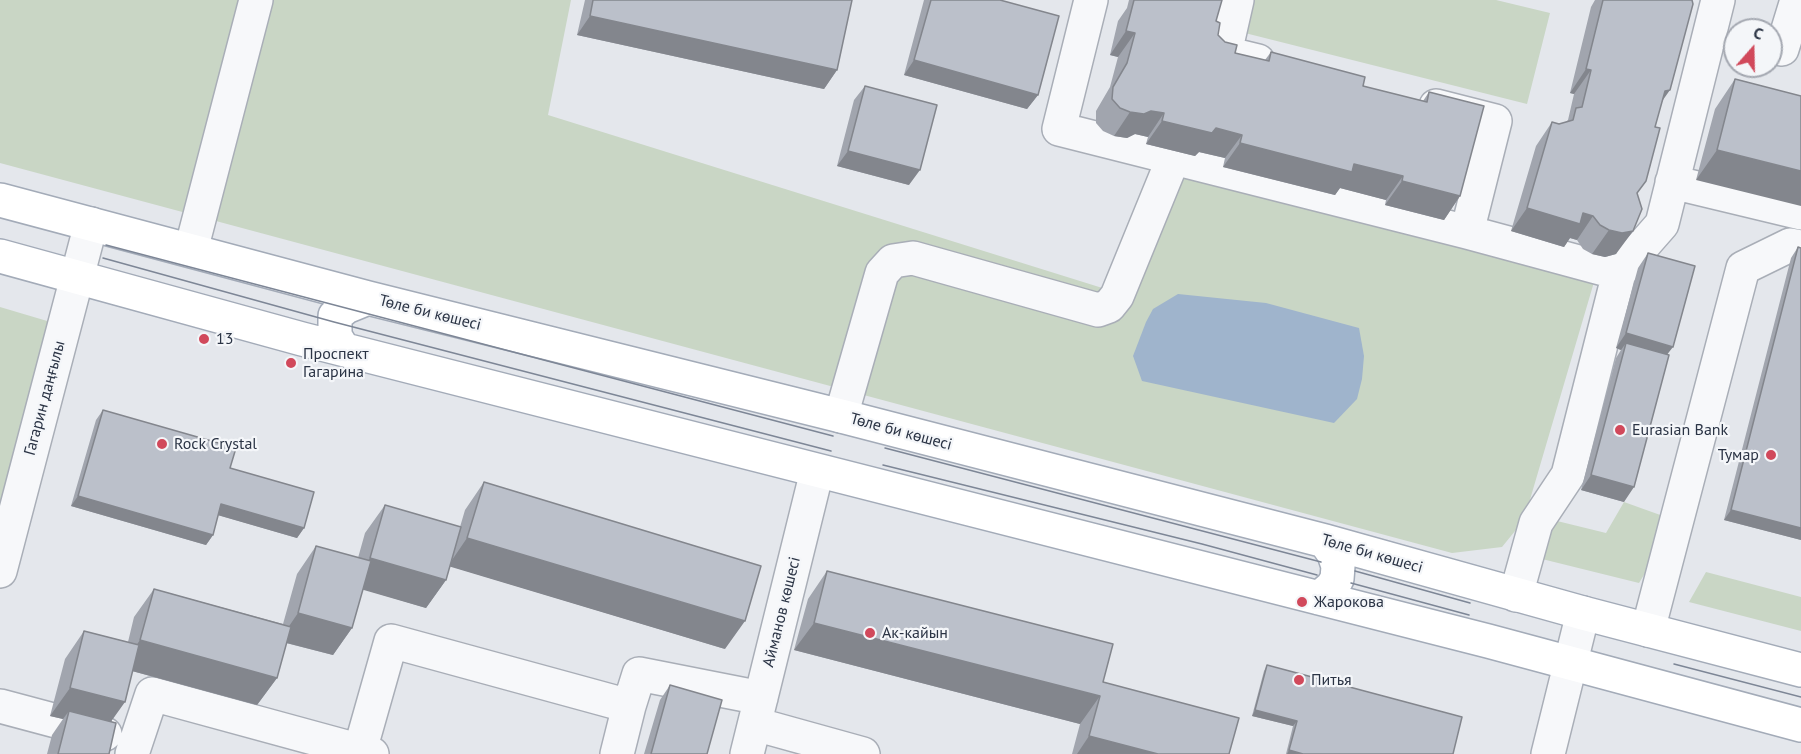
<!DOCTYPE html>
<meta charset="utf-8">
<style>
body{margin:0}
#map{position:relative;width:1801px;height:754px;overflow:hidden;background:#e4e7ec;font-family:"PT Sans",sans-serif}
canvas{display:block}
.north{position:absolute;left:1723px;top:18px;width:60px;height:60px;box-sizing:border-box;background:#f4f6f9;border:2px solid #a4a8b1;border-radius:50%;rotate:20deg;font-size:16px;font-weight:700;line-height:24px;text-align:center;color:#2b3445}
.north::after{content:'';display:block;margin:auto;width:21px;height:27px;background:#d1495b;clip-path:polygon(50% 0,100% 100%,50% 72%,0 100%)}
</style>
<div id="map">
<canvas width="1801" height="754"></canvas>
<div class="north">С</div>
</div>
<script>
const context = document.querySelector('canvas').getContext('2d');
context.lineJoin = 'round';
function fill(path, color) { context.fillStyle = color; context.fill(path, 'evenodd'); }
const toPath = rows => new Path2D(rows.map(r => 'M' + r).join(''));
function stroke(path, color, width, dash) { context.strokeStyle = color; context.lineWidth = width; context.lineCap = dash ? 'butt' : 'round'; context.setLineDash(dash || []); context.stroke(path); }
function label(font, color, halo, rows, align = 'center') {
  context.font = font + ' "PT Sans",sans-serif'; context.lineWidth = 4.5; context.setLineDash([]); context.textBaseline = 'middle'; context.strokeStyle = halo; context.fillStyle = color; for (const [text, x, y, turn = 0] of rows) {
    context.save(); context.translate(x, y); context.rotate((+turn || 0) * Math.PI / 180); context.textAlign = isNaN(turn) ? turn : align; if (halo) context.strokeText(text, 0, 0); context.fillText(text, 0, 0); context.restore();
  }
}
fill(toPath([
 [0,0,571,0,548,115,1128,296,1179,170,1594,282,1524,520,1502,547,1452,553,0,163],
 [1249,0,1496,0,1550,13,1527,104,1241,32],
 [0,307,64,326,0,570],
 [1624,502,1677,521,1639,583,1542,559,1553,520,1606,533],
 [1706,572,1801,597,1801,631,1689,602]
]), '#c9d6c5');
fill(toPath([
 [1178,294,1266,303,1359,328,1364,356,1362,379,1357,399,1334,423,1142,381,1133,356,1146,322,1153,309]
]), '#9fb4cc');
const minor = toPath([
 [1091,0,1059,129,1467,232,1619,273,1662,224,1718,0],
 [1237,0,1225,53,1258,61],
 [1771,47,1782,49,1797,0],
 [1436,106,1495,121,1467,232],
 [1672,182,1801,213],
 [191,250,256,0],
 [841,416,882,273,893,261,913,258,1098,310,1109,306,1117,296,1173,159],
 [0,571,91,224],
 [1516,595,1536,523,1568,475,1619,273],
 [1648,630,1743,268,1790,245,1801,247],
 [0,706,105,734],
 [755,724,863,754],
 [132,754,152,694,372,754],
 [359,754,391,641,629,706,639,674,761,698],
 [617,754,629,706],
 [747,754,817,471],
 [1548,754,1583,613]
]);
const major = toPath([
 [0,200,368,298,841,416,1325,541,1583,613,1801,670],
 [0,256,302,339,1488,641,1801,725],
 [343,349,335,336,335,316,346,307,368,298],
 [1319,598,1332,587,1337,579,1338,566,1334,554,1325,541]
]);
stroke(minor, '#a9aeb7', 36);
stroke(major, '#a3abb8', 36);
stroke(minor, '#f7f8fa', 33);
stroke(major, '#fff', 33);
stroke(toPath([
 [106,245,833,436],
 [103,258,334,322,831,451],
 [885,448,1321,562],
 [883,465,1202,544,1317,575],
 [1355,571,1470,603],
 [1351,583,1469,615],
 [1674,664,1801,697]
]), '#7d8696', 1.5);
fill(toPath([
 [585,0,852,0,837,70,824,89,577,35],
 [924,0,1000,0,1038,95,1027,109,904,75],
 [1129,0,1222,0,1216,21,1218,35,1235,53,1265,60,1271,52,1363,86,1423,101,1429,92,1460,196,1444,220,1385,205,1386,200,1340,188,1335,195,1223,167,1225,158,1199,152,1195,156,1146,144,1148,137,1135,134,1127,138,1114,136,1103,131,1096,123,1096,111,1110,87,1118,57,1110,55,1118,21,1127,8],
 [1595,0,1692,0,1662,102,1637,193,1616,254,1605,257,1592,254,1583,249,1577,240,1570,238,1564,247,1511,231,1536,146,1552,122,1559,124,1566,122,1568,120,1574,94,1570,93,1591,7],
 [1735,79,1801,96,1696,180,1715,109],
 [865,86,909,185,837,166,854,100],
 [1798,247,1801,540,1724,520,1791,258],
 [1648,253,1667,355,1624,502,1581,490,1616,358,1621,350,1616,348,1638,268],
 [103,410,304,528,297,538,218,515,213,535,206,545,71,506,96,420],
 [484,482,725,649,450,566,446,580,426,608,363,589,352,628,333,655,286,643,277,678,257,705,132,671,111,722,109,754,47,754,52,735,63,719,50,716,65,659,84,631,128,642,134,617,154,589,283,624,297,574,316,546,358,558,365,533,385,505,460,527,465,510],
 [827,571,1103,682,1229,754,1072,754,1080,724,794,650,808,599],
 [1267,665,1453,754,1286,754,1293,726,1252,716,1264,671],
 [670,685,707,754,644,754,660,700]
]), '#a1a5ae');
fill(toPath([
 [590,16,837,70,824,89,577,35],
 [1126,31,1135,33,1118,57,1110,55],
 [914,60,1038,95,1027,109,904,75],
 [1586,69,1591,70,1574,94,1570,93],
 [1670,90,1653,114,1665,91],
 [1151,111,1164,113,1148,137,1135,134,1127,138,1114,136,1130,112],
 [1162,121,1216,128,1242,135,1225,158,1199,152,1195,156,1146,144],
 [1240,143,1354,164,1403,176,1386,200,1340,188,1335,195,1223,167],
 [1717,150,1801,171,1801,206,1696,180],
 [848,151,920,170,909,185,837,166],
 [1402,181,1460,196,1444,220,1385,205],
 [1527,208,1583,213,1593,216,1577,240,1570,238,1564,247,1511,231],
 [1609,230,1633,231,1616,254,1605,257,1592,254],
 [1626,333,1673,347,1662,361,1626,343,1621,350,1616,348],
 [1591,475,1634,487,1624,502,1581,490],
 [78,496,213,535,206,545,71,506],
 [221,504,304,528,297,538,214,514],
 [1731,510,1801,528,1801,540,1724,520],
 [467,538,745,621,725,649,448,566],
 [370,558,446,580,426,608,350,586],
 [298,613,352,628,333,655,279,641],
 [814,623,1100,696,1080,724,794,650],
 [140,640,277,678,257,705,121,668],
 [70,688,125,702,105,730,69,711,63,719,50,716],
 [1255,710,1297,721,1293,726,1252,716],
 [1089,736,1158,754,1077,754],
 [1289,750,1303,754,1287,754]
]), '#83868d');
const building = toPath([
 [593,0,852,0,837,70,590,16,593,0],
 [931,0,1000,0,1059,16,1038,95,914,60,931,0],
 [1134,0,1222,0,1216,21,1220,23,1218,35,1225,42,1237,45,1235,53,1269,61,1271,52,1365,77,1363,86,1427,102,1429,92,1484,106,1460,196,1402,181,1403,176,1354,164,1352,172,1240,143,1242,135,1216,128,1212,133,1162,121,1164,113,1151,111,1144,114,1130,112,1120,108,1112,99,1113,87,1127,63,1135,33,1126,31,1134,0],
 [1603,0,1692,0,1693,4,1670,90,1665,91,1655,127,1660,128,1646,181,1637,193,1642,209,1633,231,1622,233,1609,230,1600,225,1593,216,1583,213,1580,224,1527,208,1552,122,1559,124,1573,120,1576,108,1582,107,1591,70,1586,69,1603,0],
 [1735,79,1801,96,1801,171,1717,150,1735,79],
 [865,86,937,105,920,170,848,151,865,86],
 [1798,247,1801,248,1801,528,1731,510,1798,247],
 [1648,253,1695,266,1673,347,1626,333,1648,253],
 [1626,343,1669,355,1634,487,1591,475,1626,343],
 [103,410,236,448,230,468,314,492,304,528,221,504,213,535,78,496,103,410],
 [484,482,761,566,745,621,467,538,484,482],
 [385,505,461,527,446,580,370,558,385,505],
 [316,546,371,561,352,628,298,613,316,546],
 [827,571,1113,644,1103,682,1239,718,1229,754,1158,754,1089,736,1100,696,814,623,827,571],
 [154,589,291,627,277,678,140,640,154,589],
 [84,631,139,645,125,702,70,688,84,631],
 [1267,665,1462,717,1453,754,1303,754,1289,750,1297,721,1255,710,1267,665],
 [670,685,722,700,707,754,651,754,670,685],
 [69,711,116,723,109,754,58,754,69,711]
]);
fill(building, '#bbc0ca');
stroke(building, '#83868d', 1.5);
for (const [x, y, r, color] of [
 [204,339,6,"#d1495b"],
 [291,363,6,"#d1495b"],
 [1620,430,6,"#d1495b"],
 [162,444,6,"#d1495b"],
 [1771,455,6,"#d1495b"],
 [1302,602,6,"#d1495b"],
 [870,633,6,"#d1495b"],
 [1299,680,6,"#d1495b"]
]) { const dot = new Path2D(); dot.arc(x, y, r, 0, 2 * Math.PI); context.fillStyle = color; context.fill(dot); stroke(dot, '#f4f6f9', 2); }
label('16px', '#2b3445', '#f4f6f9', [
 ["Төле би көшесі",430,313,14],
 ["Гагарин даңғылы",45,398,-75],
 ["Төле би көшесі",901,432,15],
 ["Төле би көшесі",1372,554,16],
 ["Айманов көшесі",782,612,-76]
]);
label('16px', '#2b3445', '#f4f6f9', [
 ["13",216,339],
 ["Проспект",303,354],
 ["Гагарина",303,372],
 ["Eurasian Bank",1632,430],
 ["Rock Crystal",174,444],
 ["Тумар",1759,455,"right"],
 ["Жарокова",1314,602],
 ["Ак-кайын",882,633],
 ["Питья",1311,680]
], 'left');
</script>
